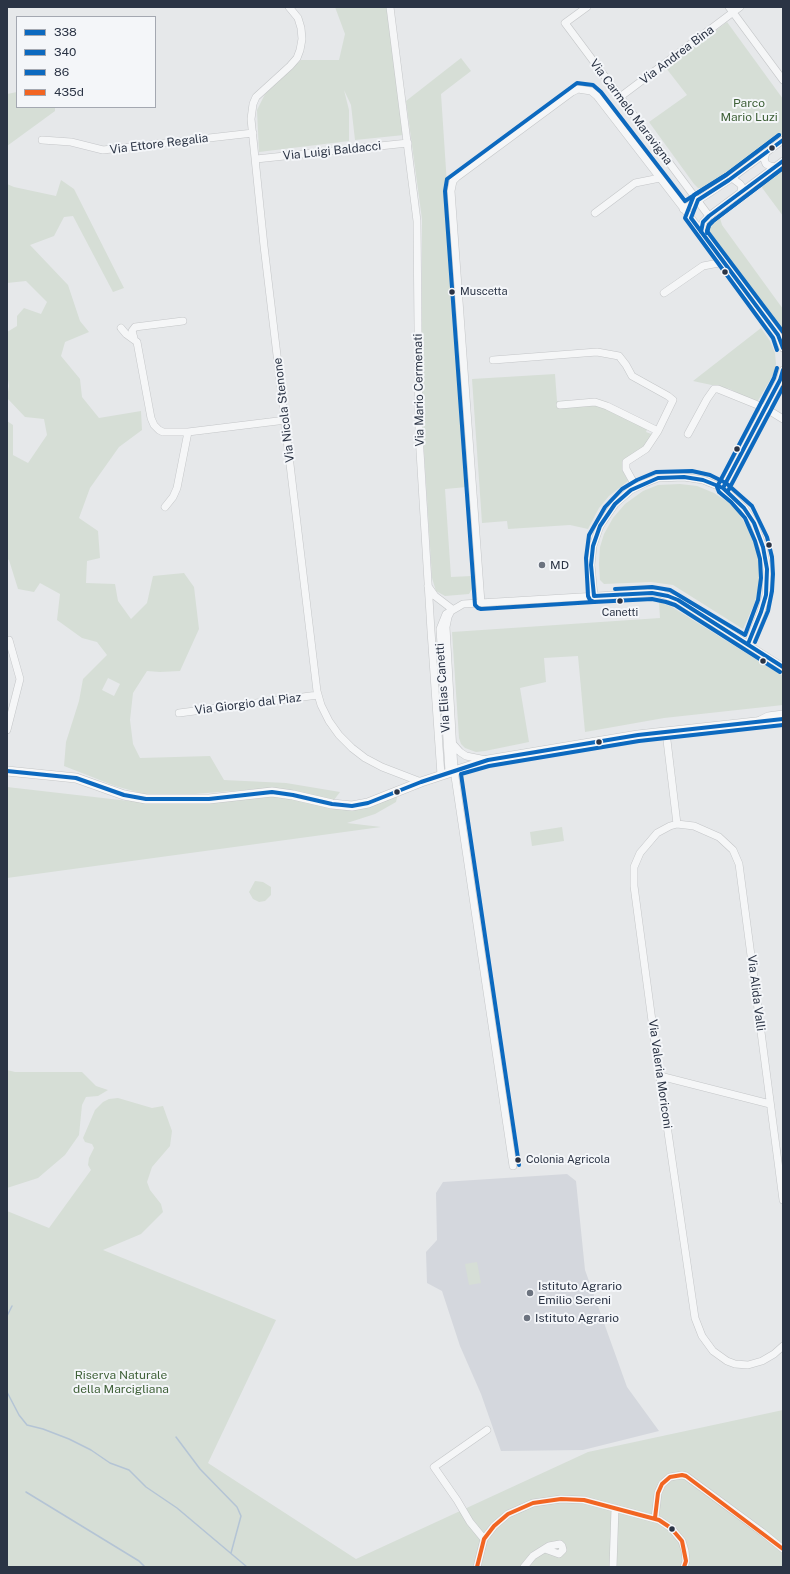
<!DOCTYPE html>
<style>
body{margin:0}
#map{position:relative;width:790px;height:1574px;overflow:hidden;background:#e6e8ea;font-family:"Public Sans",sans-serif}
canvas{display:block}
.frame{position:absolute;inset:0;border:8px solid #2b3445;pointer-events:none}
.legend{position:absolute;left:16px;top:16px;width:140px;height:92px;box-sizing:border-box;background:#f4f6f9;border:1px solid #a4a8b1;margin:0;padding:5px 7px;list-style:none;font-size:12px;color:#2b3445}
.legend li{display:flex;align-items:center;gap:8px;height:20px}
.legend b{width:20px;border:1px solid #a4a8b1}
</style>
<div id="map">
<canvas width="790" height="1574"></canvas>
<div class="frame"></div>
<ul class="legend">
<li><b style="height:5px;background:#0c69bf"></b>338</li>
<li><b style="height:5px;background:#0c69bf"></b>340</li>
<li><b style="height:5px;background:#0c69bf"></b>86</li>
<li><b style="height:5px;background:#f26522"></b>435d</li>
</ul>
</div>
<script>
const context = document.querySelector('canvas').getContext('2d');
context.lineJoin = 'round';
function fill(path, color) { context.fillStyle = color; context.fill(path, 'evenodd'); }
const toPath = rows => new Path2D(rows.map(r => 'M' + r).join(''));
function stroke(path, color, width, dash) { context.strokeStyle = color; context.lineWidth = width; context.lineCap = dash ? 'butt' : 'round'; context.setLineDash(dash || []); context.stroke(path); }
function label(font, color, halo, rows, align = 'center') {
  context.font = font + ' "Public Sans",sans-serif'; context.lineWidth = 4; context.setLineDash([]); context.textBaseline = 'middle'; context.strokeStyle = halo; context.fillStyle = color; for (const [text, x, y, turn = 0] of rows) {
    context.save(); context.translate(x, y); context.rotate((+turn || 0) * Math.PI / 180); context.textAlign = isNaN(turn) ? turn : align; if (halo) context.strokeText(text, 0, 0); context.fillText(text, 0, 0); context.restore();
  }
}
fill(toPath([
 [567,1174,576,1181,585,1270,627,1387,659,1431,583,1450,501,1451,481,1394,460,1346,442,1291,427,1283,426,1252,437,1240,436,1193,443,1182]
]), '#d4d7dd');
fill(toPath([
 [335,7,387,7,404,135,355,140,351,105,344,90,349,110,349,141,259,152,257,110,265,94,301,60,339,60,345,34],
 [727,22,783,99,783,134,707,187,702,188,698,188,694,184,649,122,687,95,666,68],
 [461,58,471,71,441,94,467,487,445,489,451,577,472,576,473,587,469,594,445,596,436,591,432,578,422,419,422,219,406,101],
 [17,92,17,107,55,107,55,111,7,146,7,94],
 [783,168,783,216,760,185],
 [61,180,74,189,124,288,113,292,73,216,64,217,54,236,30,245,68,285,80,321,89,332,65,342,61,356,80,379,82,397,99,418,141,411,142,430,119,447,90,488,79,518,98,531,100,558,87,561,86,583,115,584,118,601,131,619,147,603,153,576,184,573,194,587,199,629,180,671,160,672,147,671,133,693,130,720,133,744,140,758,210,756,224,780,286,783,340,792,334,800,283,791,257,789,183,795,144,794,115,786,64,766,66,742,79,701,83,679,107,655,97,642,82,638,57,620,60,594,40,583,34,592,18,589,9,560,7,559,7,421,13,425,13,455,28,463,47,435,44,419,25,417,7,398,9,386,7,374,7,332,17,326,17,316,24,308,41,314,47,302,26,281,7,283,7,184,14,187,56,196],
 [108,678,120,684,114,696,102,690],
 [722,213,720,218,722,225,783,309,783,330,708,230,709,222],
 [761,328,770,341,775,353,776,364,773,375,756,404,730,389,693,381],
 [555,374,557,401,597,399,649,425,646,432,654,435,645,450,623,460,622,469,628,481,609,496,599,508,588,529,570,525,508,529,507,521,482,523,472,379],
 [680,484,697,486,714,493,728,502,738,512,748,529,756,549,759,564,759,585,755,602,743,629,673,585,651,582,604,584,600,580,599,564,600,547,604,534,613,518,625,504,643,491,658,485],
 [659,602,672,607,783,676,783,705,664,718,585,732,578,656,544,658,546,682,520,688,529,742,485,751,476,752,465,748,461,744,459,738,452,632,660,618],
 [7,787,129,801,178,803,271,794,340,808,398,794,396,802,375,814,347,823,381,827,7,878],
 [562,827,564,841,532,846,530,832],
 [255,881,263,882,271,887,271,895,265,901,259,902,253,899,249,892],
 [7,1070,15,1072,82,1072,96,1086,108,1090,98,1096,86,1097,82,1105,79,1135,65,1155,38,1178,7,1188],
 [118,1098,152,1108,163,1106,172,1131,170,1146,152,1167,147,1182,150,1190,161,1204,163,1212,141,1234,103,1250,276,1320,208,1463,356,1559,588,1452,783,1410,783,1567,7,1567,7,1211,49,1228,91,1170,88,1165,89,1158,94,1148,92,1144,85,1142,83,1138,95,1110,103,1102,109,1099],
 [477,1262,481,1283,469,1285,465,1264]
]), '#d6ded6');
stroke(toPath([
 [7,1316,12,1306],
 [7,1392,19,1415,27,1425,43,1429,69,1439,91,1450,110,1463,129,1470,146,1487,177,1508,247,1567],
 [176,1437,200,1469,237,1507,241,1516,231,1553],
 [26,1492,139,1561,145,1567]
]), '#b4c4d5', 1.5);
const street = toPath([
 [289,7,298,18,301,28,302,39,300,50,297,58,290,66,256,97,253,104,251,119,264,246,317,691,321,705,329,721,339,735,352,748,365,758,382,767,421,782],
 [390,7,417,221,419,435,431,631,441,775],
 [587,7,565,23,709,216],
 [729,7,783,80],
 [620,97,740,7],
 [42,140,71,142,103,150,253,133],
 [766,153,764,159,766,164,770,166,775,167],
 [256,159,408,143],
 [732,178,740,184,742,187,741,191],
 [683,209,691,205,729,180,783,140],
 [595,213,635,183,660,178],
 [701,232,703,222,709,216,783,161],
 [664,293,703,266,724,262],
 [121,328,126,334,137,342,151,418,154,425,159,430,163,432,188,432,286,420],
 [134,338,132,331,135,327,183,321],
 [493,360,597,352,619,356,626,365,632,376,668,396,673,400,658,431,646,449,626,462,626,469,636,487],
 [560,405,595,402,607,406,658,431],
 [688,434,707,399,714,389,718,389,765,408,783,419],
 [723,488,780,380,783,370],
 [165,507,173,497,177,488,188,432],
 [428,586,435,596,452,609],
 [594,596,591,565,593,546,600,526,615,504,631,490,645,483,658,478,684,477,703,480,723,488,744,508,754,523,763,547,767,569,766,595,761,612,748,644],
 [481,603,451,191,453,181,457,177,572,92,578,89,591,91,597,96,691,218,778,335,783,348],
 [452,609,448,617,446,627,454,770,513,1166],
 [179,713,318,695],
 [760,720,768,716,783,714],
 [7,730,20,679,9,640],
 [666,732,677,824,670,826,657,833,640,853,634,867,634,886,654,1036,695,1318,702,1336,713,1351,727,1361,735,1364,748,1365,762,1361,774,1354,783,1346],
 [452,743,460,752,466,756,486,760],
 [449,772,440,629,446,614,463,604,648,593,659,593,678,600,783,667],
 [677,824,694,826,719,837,733,850,739,864,783,1200],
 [660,1076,770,1104],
 [655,1518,658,1493,662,1484,670,1477,682,1475,686,1476,762,1532,783,1549],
 [484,1539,470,1522,457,1500,434,1467,487,1430],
 [477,1567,484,1539,494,1526,508,1514,533,1503,561,1499,584,1500,659,1520,671,1528,682,1541,685,1551,686,1561,684,1567],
 [524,1567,533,1556,549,1546,560,1544,562,1546,563,1550,559,1554,545,1549],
 [613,1567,615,1508]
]);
const secondary = toPath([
 [7,771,76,778,124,795,146,799,209,799,272,792,293,795,332,804,352,806,368,803,421,782,488,760,638,735,783,719]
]);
stroke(street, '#c4c6c8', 8);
stroke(secondary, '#c4c6c8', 10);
stroke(street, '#f5f6f7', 7);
stroke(secondary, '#f8f8f8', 9);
stroke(toPath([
 [691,218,778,335,783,348],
 [691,218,698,200,729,180,783,140],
 [701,232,703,222,709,216,783,161],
 [723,488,780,380,783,370],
 [594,596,591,565,593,546,600,526,615,504,631,490,658,478,684,477,703,480,723,488,744,508,754,523,763,547,767,569,766,595,761,612,748,644],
 [594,596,652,593,668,596,678,600,783,667],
 [7,771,76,778,124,795,146,799,209,799,272,792,293,795,332,804,352,806,368,803,421,782,488,760,638,735,783,719]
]), '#0c69bf', 4);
stroke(toPath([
 [707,233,709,225,713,221,783,168],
 [777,350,773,338,685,218,694,195,726,175,779,135],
 [728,491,783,387],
 [755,642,768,611,772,591,773,574,772,557,767,537,752,506,726,483,710,475,692,471,656,472,637,480,622,489,605,507,589,535,586,558,588,596,590,600,594,602,652,599,666,602,675,605,780,672],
 [519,1165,461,774,489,766,639,741,783,725]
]), '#0c69bf', 4);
stroke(toPath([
 [783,168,713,221,709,225,707,231,783,332],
 [615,589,652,587,670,590,745,635,758,600,761,578,760,559,755,541,745,518,731,502,719,492,717,487,774,378,777,368],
 [594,602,481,609,478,608,475,605,445,191,447,179,577,83,593,85,601,92,685,201,726,175,779,135]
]), '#0c69bf', 4);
stroke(toPath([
 [655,1518,658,1493,662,1484,670,1477,682,1475,686,1476,783,1549],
 [477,1567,484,1539,494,1526,508,1514,533,1503,561,1499,584,1500,659,1520,671,1528,682,1541,686,1561,684,1567]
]), '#f26522', 4);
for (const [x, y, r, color] of [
 [772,148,3.5,"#2b3445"],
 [725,272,3.5,"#2b3445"],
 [452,292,3.5,"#2b3445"],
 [737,449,3.5,"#2b3445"],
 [769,545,3.5,"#2b3445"],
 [542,565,4,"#6c737f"],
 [620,601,3.5,"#2b3445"],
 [763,661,3.5,"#2b3445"],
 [599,742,3.5,"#2b3445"],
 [397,792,3.5,"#2b3445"],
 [518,1160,3.5,"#2b3445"],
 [530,1293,4,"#6c737f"],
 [527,1318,4,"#6c737f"],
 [672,1529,3.5,"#2b3445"]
]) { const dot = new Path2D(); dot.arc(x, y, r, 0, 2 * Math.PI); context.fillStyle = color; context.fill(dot); stroke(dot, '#f4f6f9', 1.5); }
label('11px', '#2b3445', '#f4f6f9', [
 ["Muscetta",460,292],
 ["Canetti",620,613,"center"],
 ["Colonia Agricola",526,1160]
], 'left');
label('12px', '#2b3445', '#f4f6f9', [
 ["Via Andrea Bina",677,55,-37],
 ["Via Carmelo Maravigna",631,112,53],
 ["Via Ettore Regalia",159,144,-7],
 ["Via Luigi Baldacci",332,151,-6],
 ["Via Mario Cermenati",419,390,-91],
 ["Via Nicola Stenone",284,410,-97],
 ["Via Elias Canetti",443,688,-94],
 ["Via Giorgio dal Piaz",248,704,-7],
 ["Via Alida Valli",756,993,83],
 ["Via Valeria Moriconi",660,1074,82]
]);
label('12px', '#3f6138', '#f4f6f9', [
 ["Parco",749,103],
 ["Mario Luzi",749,117],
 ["Riserva Naturale",121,1375],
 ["della Marcigliana",121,1389]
]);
label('12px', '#2b3445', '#f4f6f9', [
 ["MD",550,565],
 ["Istituto Agrario",538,1286],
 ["Emilio Sereni",538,1300],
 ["Istituto Agrario",535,1318]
], 'left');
</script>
